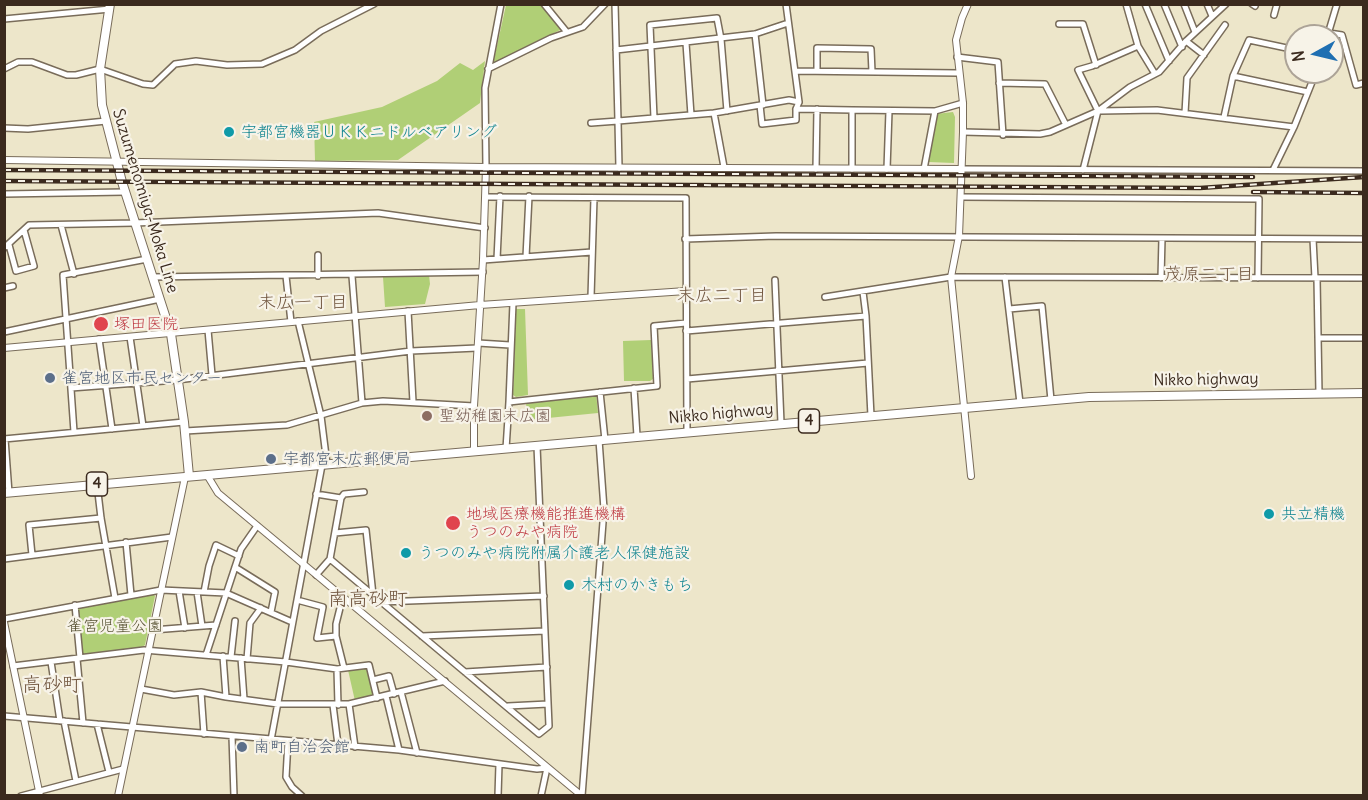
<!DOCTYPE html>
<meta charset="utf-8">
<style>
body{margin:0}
#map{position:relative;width:1368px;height:800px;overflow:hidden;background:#ede6ca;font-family:Delius,sans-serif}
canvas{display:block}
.frame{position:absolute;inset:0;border:6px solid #3b2a1e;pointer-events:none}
.north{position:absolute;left:1284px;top:24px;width:60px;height:60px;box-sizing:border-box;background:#f7f3e8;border:2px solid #aca397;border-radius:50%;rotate:262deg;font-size:16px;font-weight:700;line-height:24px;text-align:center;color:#3b2a1e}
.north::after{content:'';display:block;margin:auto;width:21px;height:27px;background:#1f6fb2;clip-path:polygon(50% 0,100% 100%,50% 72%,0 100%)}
</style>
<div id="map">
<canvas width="1368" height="800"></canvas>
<div class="frame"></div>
<div class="north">N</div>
</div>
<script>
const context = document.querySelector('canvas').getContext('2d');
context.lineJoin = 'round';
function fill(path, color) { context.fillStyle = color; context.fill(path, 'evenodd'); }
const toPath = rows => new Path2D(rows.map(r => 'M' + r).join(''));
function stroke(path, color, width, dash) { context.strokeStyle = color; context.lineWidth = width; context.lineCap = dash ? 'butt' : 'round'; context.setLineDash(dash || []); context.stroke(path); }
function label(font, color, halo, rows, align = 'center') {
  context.font = font + ' Delius,"Klee One",sans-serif'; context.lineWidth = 4.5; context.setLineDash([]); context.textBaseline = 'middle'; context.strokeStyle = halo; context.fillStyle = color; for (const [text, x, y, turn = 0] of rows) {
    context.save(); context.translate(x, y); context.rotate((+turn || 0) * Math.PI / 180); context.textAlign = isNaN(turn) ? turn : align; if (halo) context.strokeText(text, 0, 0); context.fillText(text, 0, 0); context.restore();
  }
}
fill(toPath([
 [506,5,541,5,562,29,493,64],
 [485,61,480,103,398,160,315,161,314,122,382,107,437,81,460,63,473,70],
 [953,112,955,117,954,163,928,162,936,114],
 [429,275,430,284,425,304,385,307,383,277],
 [516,309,525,309,528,395,516,397,513,395],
 [651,340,653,379,650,381,624,381,623,341],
 [596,393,598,413,528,420,526,403],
 [153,594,155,596,145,645,142,647,83,656,78,608],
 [367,668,374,696,355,701,348,670]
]), '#b0cf76');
const minor = toPath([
 [544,4,566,31],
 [615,4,618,121,714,113,789,100,799,102,796,109,852,110,935,111,963,103],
 [786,4,799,102],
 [1126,4,1138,46],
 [1145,4,1169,61],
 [1164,4,1182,47],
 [1184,4,1195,32],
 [1207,4,1212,16],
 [1252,4,1255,6],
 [1274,15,1277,4],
 [4,19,110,9],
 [1059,24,1083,24,1096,65],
 [1329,33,1342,35,1356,85,1364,83],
 [755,34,763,105],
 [1328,34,1337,4],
 [1186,41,1204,55],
 [686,43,691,115],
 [616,50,755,34,788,23],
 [957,57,998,62,1003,135],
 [4,69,18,62,32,62,67,75,76,75,100,69,143,84,153,85,175,64,196,61,227,65,262,64,295,50,321,31,374,4],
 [488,69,551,38,583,27,605,4],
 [795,71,958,73],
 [817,71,817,48,871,49,872,72],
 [1233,76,1308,92],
 [999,83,1045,84,1066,125],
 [760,105,762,124,796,120,796,109],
 [1100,111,1157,110,1294,127,1316,72],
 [714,113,724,167],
 [1185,113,1187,78,1225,25],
 [1224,117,1233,76,1249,40,1296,50],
 [654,118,650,25,717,18,721,39,727,111],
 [591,123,618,121,619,168],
 [4,128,28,129,106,121],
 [963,132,1040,134,1050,132,1098,111,1130,87,1159,72,1186,41,1226,4],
 [486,167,485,88,501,4],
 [816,169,817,109],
 [852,169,852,110],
 [887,169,889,111],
 [924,169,935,111],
 [962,169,1364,171],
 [1083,170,1098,111,1078,70,1092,66,1138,46,1155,74],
 [1273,170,1294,127],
 [4,194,125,192],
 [486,197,686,198,687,432],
 [961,197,1259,199,1258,278],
 [61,225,74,274],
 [685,239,776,236,1364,239],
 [1313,239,1315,278],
 [9,245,16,271,34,266,24,230],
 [4,248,29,225,135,223,378,213,485,228],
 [318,255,318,276],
 [526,257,529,196],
 [497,259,500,196],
 [483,260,592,252],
 [286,276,291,322],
 [352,276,362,403],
 [153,277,483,272],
 [1005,277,1020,403],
 [1161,278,1162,238],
 [1317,278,1319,394],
 [775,280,781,423],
 [4,288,13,286],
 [591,297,594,198],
 [825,297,951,277,1364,278],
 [513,303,509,402,657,386,654,326,686,323],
 [1009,309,1042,306,1051,400],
 [408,311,413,402],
 [866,316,871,416],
 [298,321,321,416,327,464],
 [208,330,212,375],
 [686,331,866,316,863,292],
 [4,332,160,299],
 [130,337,143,426],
 [1318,338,1364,338],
 [99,339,112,429],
 [478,343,510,345],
 [687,379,868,363],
 [71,388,177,380,411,351,477,348],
 [634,388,637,436],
 [600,392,605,440],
 [185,431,287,425,362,403,383,401,474,406],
 [74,432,63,275,147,259],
 [4,439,184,422],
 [5,439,9,493],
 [506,449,509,402],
 [97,484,101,518,115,598],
 [316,494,341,498,330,559,539,734,549,726,537,446],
 [341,498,344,494,364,492],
 [335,533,366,530,373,595],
 [126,542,131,595],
 [32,555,29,525,101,518],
 [4,559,172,537],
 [235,567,275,592,271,612],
 [316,575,330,559],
 [179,591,185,628],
 [197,592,202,626],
 [204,592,209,566,216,545,239,556],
 [343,596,336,624,336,636,344,668],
 [297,600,323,607,317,638,336,636],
 [381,602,544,596],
 [75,605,80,658],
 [4,619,161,590,226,593,292,622],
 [153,630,216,625],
 [422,636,545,631],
 [206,655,241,549,257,526],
 [223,656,226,697,278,704,349,704,445,681],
 [231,657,235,621],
 [241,658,244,699],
 [77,659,83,723],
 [247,659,250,623,261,608],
 [51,662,60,721],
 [13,666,144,650,286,662,337,669,369,665,377,698],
 [337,669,338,705],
 [465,672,547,667],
 [373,680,389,676,394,694],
 [141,689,174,695,201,692,226,697],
 [201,692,204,734],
 [401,692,417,753],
 [386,696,399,750],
 [349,704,355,747],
 [333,705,338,745],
 [508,706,548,704],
 [4,716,399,750,537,769,547,768,541,796],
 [64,721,76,781],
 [97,724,109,772],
 [232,736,234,796],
 [271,740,322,465],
 [288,741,286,777,292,787,302,796],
 [21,796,123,769],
 [498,796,499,764],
 [582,796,604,509,599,440]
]);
const tertiary = toPath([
 [968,4,962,18,956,40,963,103,963,132,959,236,951,277,971,476],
 [4,160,486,167,962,169],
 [4,348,480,305,686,291],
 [474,452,474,406,483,260,486,167],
 [207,475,218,493,582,796],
 [4,622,40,796],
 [118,796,185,477]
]);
const secondary = toPath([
 [110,4,100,69,102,105,122,182,171,334,184,422,189,476]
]);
const trunk = toPath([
 [4,493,1089,397,1364,393]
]);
stroke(minor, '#796c5a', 8);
stroke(tertiary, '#796c5a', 8);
stroke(secondary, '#796c5a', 10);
stroke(trunk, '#796c5a', 10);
stroke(minor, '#fff', 5);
stroke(tertiary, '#fff', 6);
stroke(secondary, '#fff', 8);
stroke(trunk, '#fff', 8);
const rail = toPath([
 [4,170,1253,177],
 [4,181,1200,188,1364,177],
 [1253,192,1364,193]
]);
stroke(rail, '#3b2a1e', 4.5);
stroke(rail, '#f7f3e8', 2, [7]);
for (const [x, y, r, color] of [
 [229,132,6,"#0f9aa8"],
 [101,324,8,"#e0444e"],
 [50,378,6,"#5c6f8a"],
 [427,416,6,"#8d6e63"],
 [271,459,6,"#5c6f8a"],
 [1269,514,6,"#0f9aa8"],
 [453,523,8,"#e0444e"],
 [406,553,6,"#0f9aa8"],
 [569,585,6,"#0f9aa8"],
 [242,747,6,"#5c6f8a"]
]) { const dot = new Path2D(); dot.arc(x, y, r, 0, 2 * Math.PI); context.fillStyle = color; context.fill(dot); stroke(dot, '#f7f3e8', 2); }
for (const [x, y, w] of [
 [809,421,21],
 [97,484,21]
]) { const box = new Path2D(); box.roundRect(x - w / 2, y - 12, w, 24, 4.5); context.fillStyle = '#f7f3e8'; context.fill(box); stroke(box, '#3b2a1e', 1.5); }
label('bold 15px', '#3b2a1e', null, [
 ["4",809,421],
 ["4",97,484]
]);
label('16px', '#0d838f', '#f7f3e8', [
 ["宇都宮機器ＵＫＫニドルベアリング",241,132],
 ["共立精機",1281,514],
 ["うつのみや病院附属介護老人保健施設",418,553],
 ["木村のかきもち",581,585]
], 'left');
label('16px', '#3b2a1e', '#f7f3e8', [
 ["Suzumenomiya-Moka Line",145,201,73],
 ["Nikko highway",1206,380,-1],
 ["Nikko highway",721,414,-5]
]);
label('16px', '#be3a42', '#f7f3e8', [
 ["塚田医院",114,324],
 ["地域医療機能推進機構",466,514],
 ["うつのみや病院",466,532]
], 'left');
label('16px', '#4e5e75', '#f7f3e8', [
 ["雀宮地区市民センター",62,378],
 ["宇都宮末広郵便局",283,459],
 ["南町自治会館",254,747]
], 'left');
label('16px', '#785e54', '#f7f3e8', [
 ["聖幼稚園末広園",439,416]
], 'left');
label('16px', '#585334', '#f7f3e8', [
 ["雀宮児童公園",115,626]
]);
label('18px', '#71563f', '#f7f3e8', [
 ["茂原二丁目",1209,275],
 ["末広二丁目",722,296],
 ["末広一丁目",303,303]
]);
label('20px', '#71563f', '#f7f3e8', [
 ["南高砂町",368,599],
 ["高砂町",52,685]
]);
</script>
